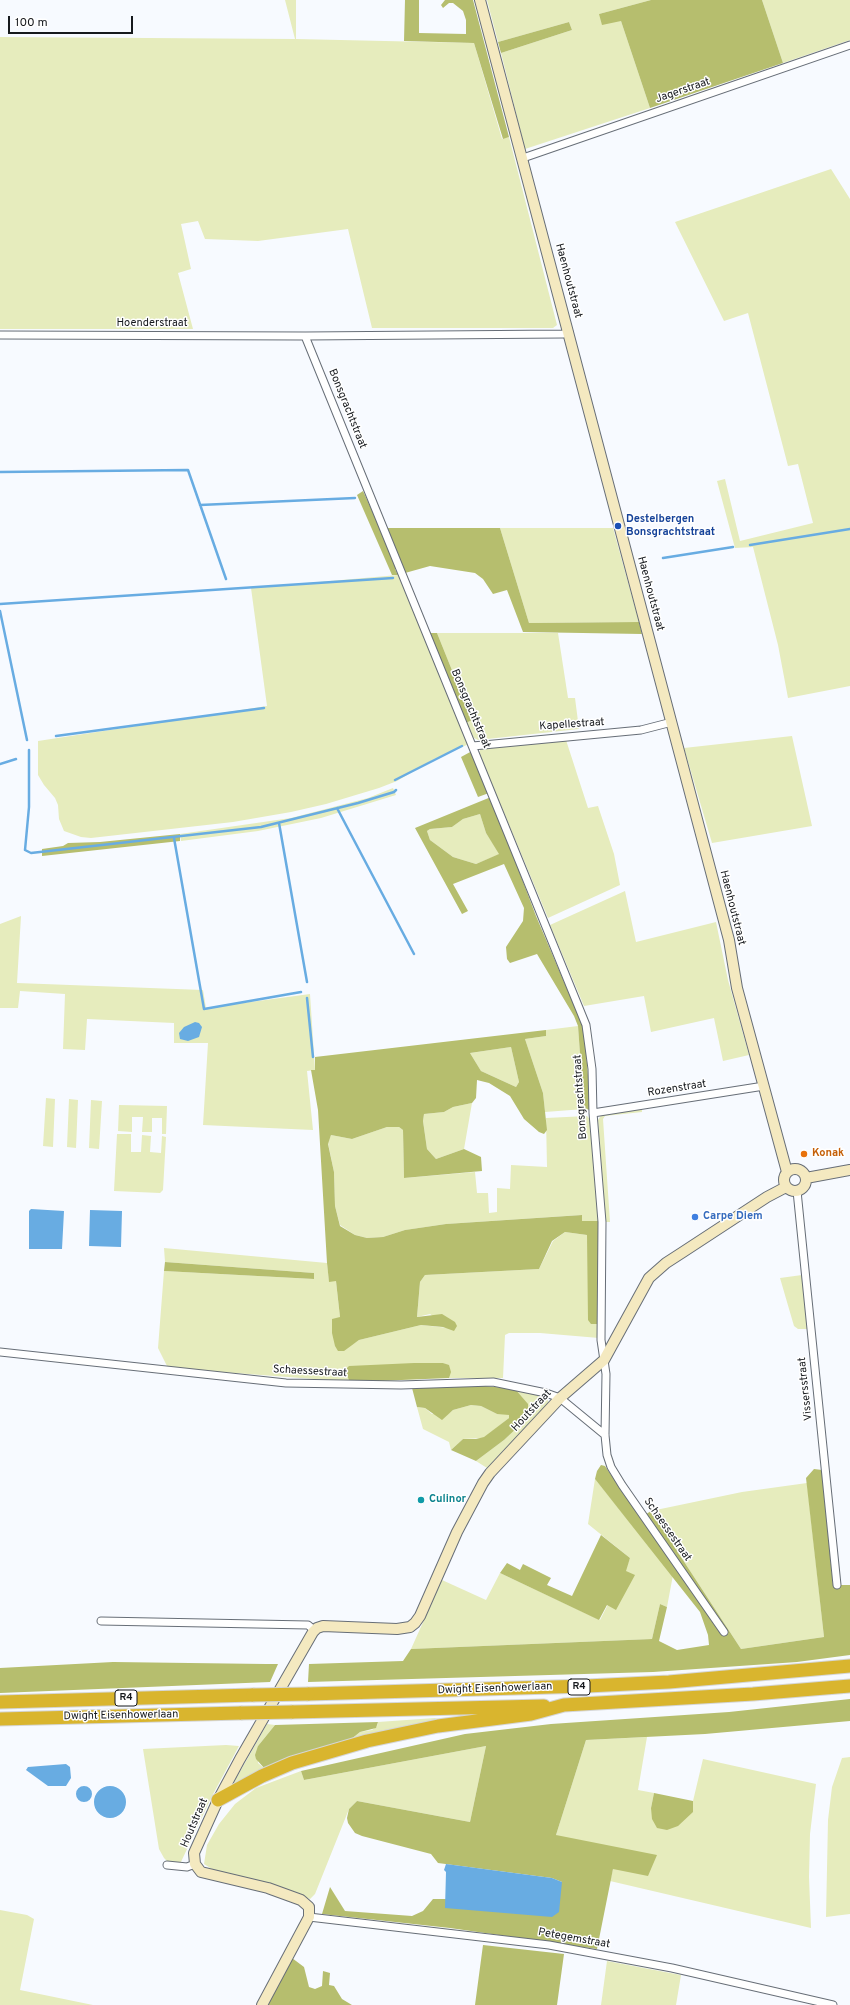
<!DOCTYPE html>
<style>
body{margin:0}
#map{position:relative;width:850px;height:2005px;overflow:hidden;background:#f7faff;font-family:Overpass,sans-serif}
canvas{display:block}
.scale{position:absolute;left:8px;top:16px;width:125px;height:18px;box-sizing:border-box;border:2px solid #16191d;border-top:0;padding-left:5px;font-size:12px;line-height:14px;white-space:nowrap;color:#16191d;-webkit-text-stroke:3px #fff;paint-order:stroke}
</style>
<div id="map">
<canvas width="850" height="2005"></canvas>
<div class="scale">100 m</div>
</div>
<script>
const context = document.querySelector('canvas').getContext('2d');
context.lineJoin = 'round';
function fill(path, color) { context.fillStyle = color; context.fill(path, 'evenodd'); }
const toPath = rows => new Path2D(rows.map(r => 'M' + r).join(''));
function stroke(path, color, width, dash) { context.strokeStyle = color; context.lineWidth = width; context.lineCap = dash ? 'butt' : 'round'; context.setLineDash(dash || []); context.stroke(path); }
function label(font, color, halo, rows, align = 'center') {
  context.font = font + ' Overpass,sans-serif'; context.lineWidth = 3; context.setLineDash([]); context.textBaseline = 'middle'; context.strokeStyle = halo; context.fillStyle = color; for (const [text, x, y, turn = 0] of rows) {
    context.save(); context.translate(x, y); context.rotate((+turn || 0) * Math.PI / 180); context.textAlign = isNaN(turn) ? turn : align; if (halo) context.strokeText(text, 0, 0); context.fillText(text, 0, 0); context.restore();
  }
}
fill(toPath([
 [285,0,296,0,296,39,474,43,502,139,509,137,557,325,553,328,372,328,348,229,258,241,205,239,198,221,181,224,191,269,178,273,193,329,0,329,0,37,295,39],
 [487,0,651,0,599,14,621,21,650,108,525,149,501,53,572,30,569,22,498,42],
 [762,0,850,0,850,40,783,63],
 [831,169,850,199,850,686,788,698,778,645,753,547,735,548,717,481,725,479,740,541,813,523,798,464,788,466,748,313,724,321,675,222],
 [500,528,613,528,639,622,529,623],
 [398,575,469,744,434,759,397,781,379,788,326,804,291,812,233,822,91,838,81,837,64,831,59,819,58,805,55,798,44,785,38,775,38,741,267,706,251,588],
 [437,633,558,633,568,698,575,698,579,729,478,740,474,738,466,723,472,720],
 [792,736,812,826,712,843,684,748],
 [566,740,588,808,598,806,614,854,620,885,548,918,479,753,481,748],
 [393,788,396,795,321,818,258,831,181,841,180,834,291,818,368,798],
 [480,814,486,833,500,854,476,864,453,857,430,840,427,831,430,829,452,827,463,819],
 [625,891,636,942,716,922,728,980,749,1055,723,1061,714,1018,651,1032,644,996,584,1006,550,925],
 [21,916,17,983,203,990,206,1008,310,994,315,1070,307,1071,313,1130,203,1125,208,1043,174,1043,174,1023,87,1019,85,1050,63,1049,65,994,20,991,18,1008,0,1008,0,924],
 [578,1026,584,1109,545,1112,543,1093,525,1039,546,1036,546,1030],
 [511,1047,519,1082,516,1087,481,1071,470,1053],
 [46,1098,55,1099,53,1147,43,1146],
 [69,1099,78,1100,76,1148,67,1147],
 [91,1100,102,1101,99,1149,89,1148],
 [472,1103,464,1149,436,1159,427,1149,423,1121,424,1114,444,1112,453,1107],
 [119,1105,167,1106,166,1134,162,1134,162,1118,152,1118,152,1132,142,1132,143,1117,132,1117,132,1132,118,1131],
 [642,1109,642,1112,605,1116,603,1119,610,1222,605,1222,598,1120,602,1114],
 [587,1116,592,1121,598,1221,582,1221,581,1215,446,1224,405,1230,383,1237,367,1238,355,1235,340,1225,335,1206,334,1172,328,1143,331,1135,352,1139,387,1127,399,1127,403,1130,404,1178,475,1172,477,1193,488,1193,489,1213,497,1212,497,1188,510,1189,511,1165,547,1167,546,1118],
 [117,1134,131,1134,131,1152,141,1152,142,1135,151,1136,150,1152,161,1153,162,1136,166,1137,163,1190,160,1193,114,1191],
 [565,1232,587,1235,599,1338,540,1333,509,1333,505,1335,503,1378,449,1378,449,1366,443,1363,414,1363,354,1382,168,1368,158,1348,164,1271,314,1279,314,1273,165,1262,164,1248,327,1263,329,1281,336,1281,340,1317,353,1344,359,1340,421,1325,449,1328,430,1314,417,1317,420,1282,425,1275,539,1269,553,1241],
 [802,1275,807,1329,798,1329,794,1326,780,1278],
 [515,1389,546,1396,549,1403,487,1468,476,1461,504,1440,519,1426],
 [471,1405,481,1406,497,1414,505,1413,509,1415,509,1418,484,1438,463,1439,451,1450,449,1442,423,1429,417,1407,425,1408,432,1414,448,1414,453,1410],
 [595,1479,673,1575,667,1607,660,1604,652,1639,411,1649,442,1580,486,1600,500,1573,600,1620,625,1571,630,1558,588,1524],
 [807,1483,824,1637,741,1649,651,1511,742,1492],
 [435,1718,438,1719,438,1722,345,1744,360,1732,372,1730,377,1726,378,1722],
 [267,1724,275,1725,258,1746,258,1763,265,1769,235,1787,233,1784],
 [647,1737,638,1790,654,1793,651,1808,693,1812,693,1801,703,1759,816,1784,810,1834,809,1877,811,1928,610,1881,613,1869,556,1835,586,1740],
 [226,1745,239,1746,211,1798,180,1864,170,1864,164,1858,159,1849,143,1749],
 [486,1746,470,1822,357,1801,349,1809,315,1894,310,1899,264,1883,215,1871,204,1864,207,1845,219,1824,235,1804,256,1788,301,1771,304,1780],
 [850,1757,850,1914,826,1917,828,1820,832,1787,842,1758],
 [0,1910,27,1915,34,1919,20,1990,93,2005,0,2005],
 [607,1961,681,1975,676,2005,601,2005]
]), '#e6ecbd');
fill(toPath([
 [405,0,419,0,419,33,466,34,466,20,463,11,453,3,449,3,443,8,441,5,445,0,473,0,509,137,503,139,474,43,404,41],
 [651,0,762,0,783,63,650,108,621,21,602,25,599,14],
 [569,22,572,30,501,53,498,42],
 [363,491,380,528,500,528,529,623,639,622,642,634,523,632,507,590,493,594,483,579,475,573,430,566,405,573,402,565,395,569,398,575,392,575,357,495],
 [430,633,437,633,472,720,466,723],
 [472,751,489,793,478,797,461,757],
 [491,797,536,916,584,1029,591,1110,584,1109,578,1026,574,1016,537,954,510,963,507,959,506,947,523,921,524,908,504,864,453,884,468,911,462,914,415,828],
 [480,814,486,833,499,854,476,864,453,857,430,840,427,831,430,829,452,827,463,819],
 [180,834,180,841,42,856,42,849,63,846,68,843,100,842],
 [546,1030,546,1036,525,1039,543,1093,547,1130,544,1134,539,1132,524,1119,510,1096,489,1083,477,1080,476,1098,472,1103,453,1107,444,1112,424,1114,423,1121,427,1149,436,1159,464,1149,481,1157,482,1171,404,1178,403,1130,399,1127,387,1127,352,1139,331,1135,328,1144,334,1172,335,1206,340,1226,355,1235,367,1238,383,1237,405,1230,446,1224,582,1215,582,1221,598,1221,599,1324,591,1324,588,1320,587,1235,565,1232,552,1241,539,1269,425,1275,420,1282,417,1317,442,1314,455,1322,457,1326,454,1331,443,1327,421,1325,359,1340,344,1351,338,1351,335,1346,332,1333,332,1319,340,1317,336,1281,329,1282,327,1263,318,1110,311,1070,315,1070,315,1057],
 [511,1047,519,1082,516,1087,481,1071,470,1053],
 [165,1262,314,1273,314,1279,164,1271],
 [414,1363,443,1363,449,1365,451,1372,449,1378,354,1382,349,1380,345,1370,349,1366],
 [448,1386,485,1386,515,1389,528,1404,528,1410,519,1426,504,1440,476,1461,451,1450,463,1439,476,1439,484,1437,509,1418,509,1415,497,1414,481,1406,471,1405,453,1410,442,1420,425,1408,417,1407,412,1388],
 [601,1465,605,1466,640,1518,651,1511,741,1649,824,1637,806,1478,814,1469,822,1470,833,1585,850,1585,850,1655,797,1662,653,1672,308,1682,309,1664,403,1661,411,1649,652,1639,660,1604,667,1607,659,1641,677,1650,709,1645,708,1635,700,1612,595,1479,597,1471],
 [601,1535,630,1558,626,1571,635,1575,616,1610,607,1605,599,1620,500,1573,507,1563,520,1570,523,1564,551,1578,547,1585,572,1596],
 [113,1662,266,1664,278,1664,270,1682,0,1693,0,1668],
 [850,1699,850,1721,705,1734,586,1740,556,1835,657,1855,648,1876,613,1869,597,1949,450,1928,322,1914,330,1887,345,1911,412,1916,423,1911,433,1899,446,1899,446,1908,562,1882,552,1878,438,1863,431,1854,362,1836,355,1833,348,1823,347,1818,349,1809,357,1801,470,1822,486,1746,304,1780,301,1771,465,1734,551,1724,729,1712],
 [378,1722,376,1728,360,1732,345,1744,265,1769,256,1759,255,1755,258,1746,275,1725],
 [654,1793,693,1801,693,1812,678,1826,667,1830,657,1828,652,1819,651,1808],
 [483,1945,564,1954,557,2005,475,2005],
 [292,1958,304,1967,309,1987,315,1989,322,1986,323,1971,330,1973,329,1985,334,1986,342,1999,352,2005,268,2005]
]), '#b6be6e');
fill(toPath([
 [195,1022,199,1023,202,1027,199,1037,188,1041,180,1039,179,1033,184,1027],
 [31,1209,64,1211,62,1249,29,1249,29,1211],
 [90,1210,122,1211,121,1247,89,1246],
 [66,1764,70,1767,71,1778,66,1786,48,1786,26,1770,28,1767],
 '94 1802a16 16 0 1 1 32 0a16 16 0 1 1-32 0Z',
 '76 1794a8 8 0 1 1 16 0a8 8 0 1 1-16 0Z',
 [446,1864,552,1878,562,1882,559,1912,552,1917,445,1908,446,1872,444,1870]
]), '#68ace2');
stroke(toPath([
 [0,472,188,470,226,579],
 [200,505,355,498],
 [750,545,850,529],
 [663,558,733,547],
 [0,604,393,578],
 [0,611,27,740],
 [56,736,264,708],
 [29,750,29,807,25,850,31,853,261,827,358,803,394,792,396,790],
 [0,764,16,759],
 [395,780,462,746],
 [337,808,414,954],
 [279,823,307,982],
 [174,838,204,1009,301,992],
 [307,998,313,1057]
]), '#68ace2', 2.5);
const street = toPath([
 [523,158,850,45],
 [0,335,305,336,563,334,569,332],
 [305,336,586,1025,592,1069,593,1113,602,1222,601,1340,606,1374,605,1435,607,1455,611,1467,622,1485,724,1632],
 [473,746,641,730,672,722],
 [593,1113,764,1086],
 [797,1191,837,1585],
 [0,1352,286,1383,401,1385,493,1382,546,1393,560,1398,605,1435],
 [101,1621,308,1625,314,1630],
 [167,1865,187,1867,195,1864],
 [309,1917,549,1945,672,1968,833,2005]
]);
const secondary = toPath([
 [480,0,729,940,737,988,787,1172],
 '784 1180a11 11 0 1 1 22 0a11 11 0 1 1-22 0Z',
 [806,1178,850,1170],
 [262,2005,309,1917,309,1907,301,1900,268,1888,201,1872,195,1864,194,1853,218,1800,240,1759,313,1632,317,1628,323,1626,397,1629,410,1627,415,1623,420,1616,457,1532,483,1483,490,1473,560,1398,604,1360,649,1278,666,1263,683,1252,767,1197,786,1187]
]);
const highway = toPath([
 [308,1694,587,1686,669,1682,850,1666],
 [0,1702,253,1695],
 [292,1712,544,1706],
 [0,1719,241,1713],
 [218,1800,262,1776,292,1763,367,1741,438,1726,531,1714,564,1705,753,1694,850,1686]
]);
stroke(street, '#676e77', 9);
stroke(secondary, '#676e77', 12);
stroke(highway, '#d5d6d6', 15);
stroke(street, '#fff', 7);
stroke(secondary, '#f4e9c0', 10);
stroke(highway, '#d9b52e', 13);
const highwayBridge = toPath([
 [253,1695,308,1694],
 [241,1713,292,1712]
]);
stroke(highwayBridge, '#d5d6d6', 15, []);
stroke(highwayBridge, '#d9b52e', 13);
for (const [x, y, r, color] of [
 [618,526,4,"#1a4fb4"],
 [804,1154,4,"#e8710a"],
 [695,1217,4,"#3f7fe0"],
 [421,1500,4,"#0f9aa8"]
]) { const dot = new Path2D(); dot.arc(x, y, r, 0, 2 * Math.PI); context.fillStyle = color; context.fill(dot); stroke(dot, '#fff', 1.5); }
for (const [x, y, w] of [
 [579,1687,22],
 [126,1698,22]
]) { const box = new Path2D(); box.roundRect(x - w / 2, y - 8, w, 16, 3); context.fillStyle = '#fff'; context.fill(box); stroke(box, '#16191d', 1); }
label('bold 10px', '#16191d', null, [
 ["R4",579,1687],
 ["R4",126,1698]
]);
label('11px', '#16191d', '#fff', [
 ["Jagerstraat",683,91,-19],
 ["Haenhoutstraat",568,281,75],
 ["Hoenderstraat",152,324],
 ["Bonsgrachtstraat",347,409,68],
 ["Haenhoutstraat",650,594,75],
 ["Bonsgrachtstraat",470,709,67],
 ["Kapellestraat",572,725,-4],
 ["Haenhoutstraat",732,908,76],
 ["Rozenstraat",677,1089,-9],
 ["Bonsgrachtstraat",581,1097,-94],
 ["Schaessestraat",310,1372,3],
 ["Vissersstraat",806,1389,-96],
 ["Houtstraat",532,1411,-47],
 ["Schaessestraat",667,1530,55],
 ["Dwight Eisenhowerlaan",495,1689,-2],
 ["Dwight Eisenhowerlaan",121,1716,-1],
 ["Houtstraat",195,1823,-67],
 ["Petegemstraat",574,1939,10]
]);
label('bold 11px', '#164399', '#fff', [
 ["Destelbergen",626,520],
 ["Bonsgrachtstraat",626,533]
], 'left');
label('bold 11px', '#c56008', '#fff', [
 ["Konak",812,1154]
], 'left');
label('bold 11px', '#366cbe', '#fff', [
 ["Carpe Diem",703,1217]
], 'left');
label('bold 11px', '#0d838f', '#fff', [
 ["Culinor",429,1500]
], 'left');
</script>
